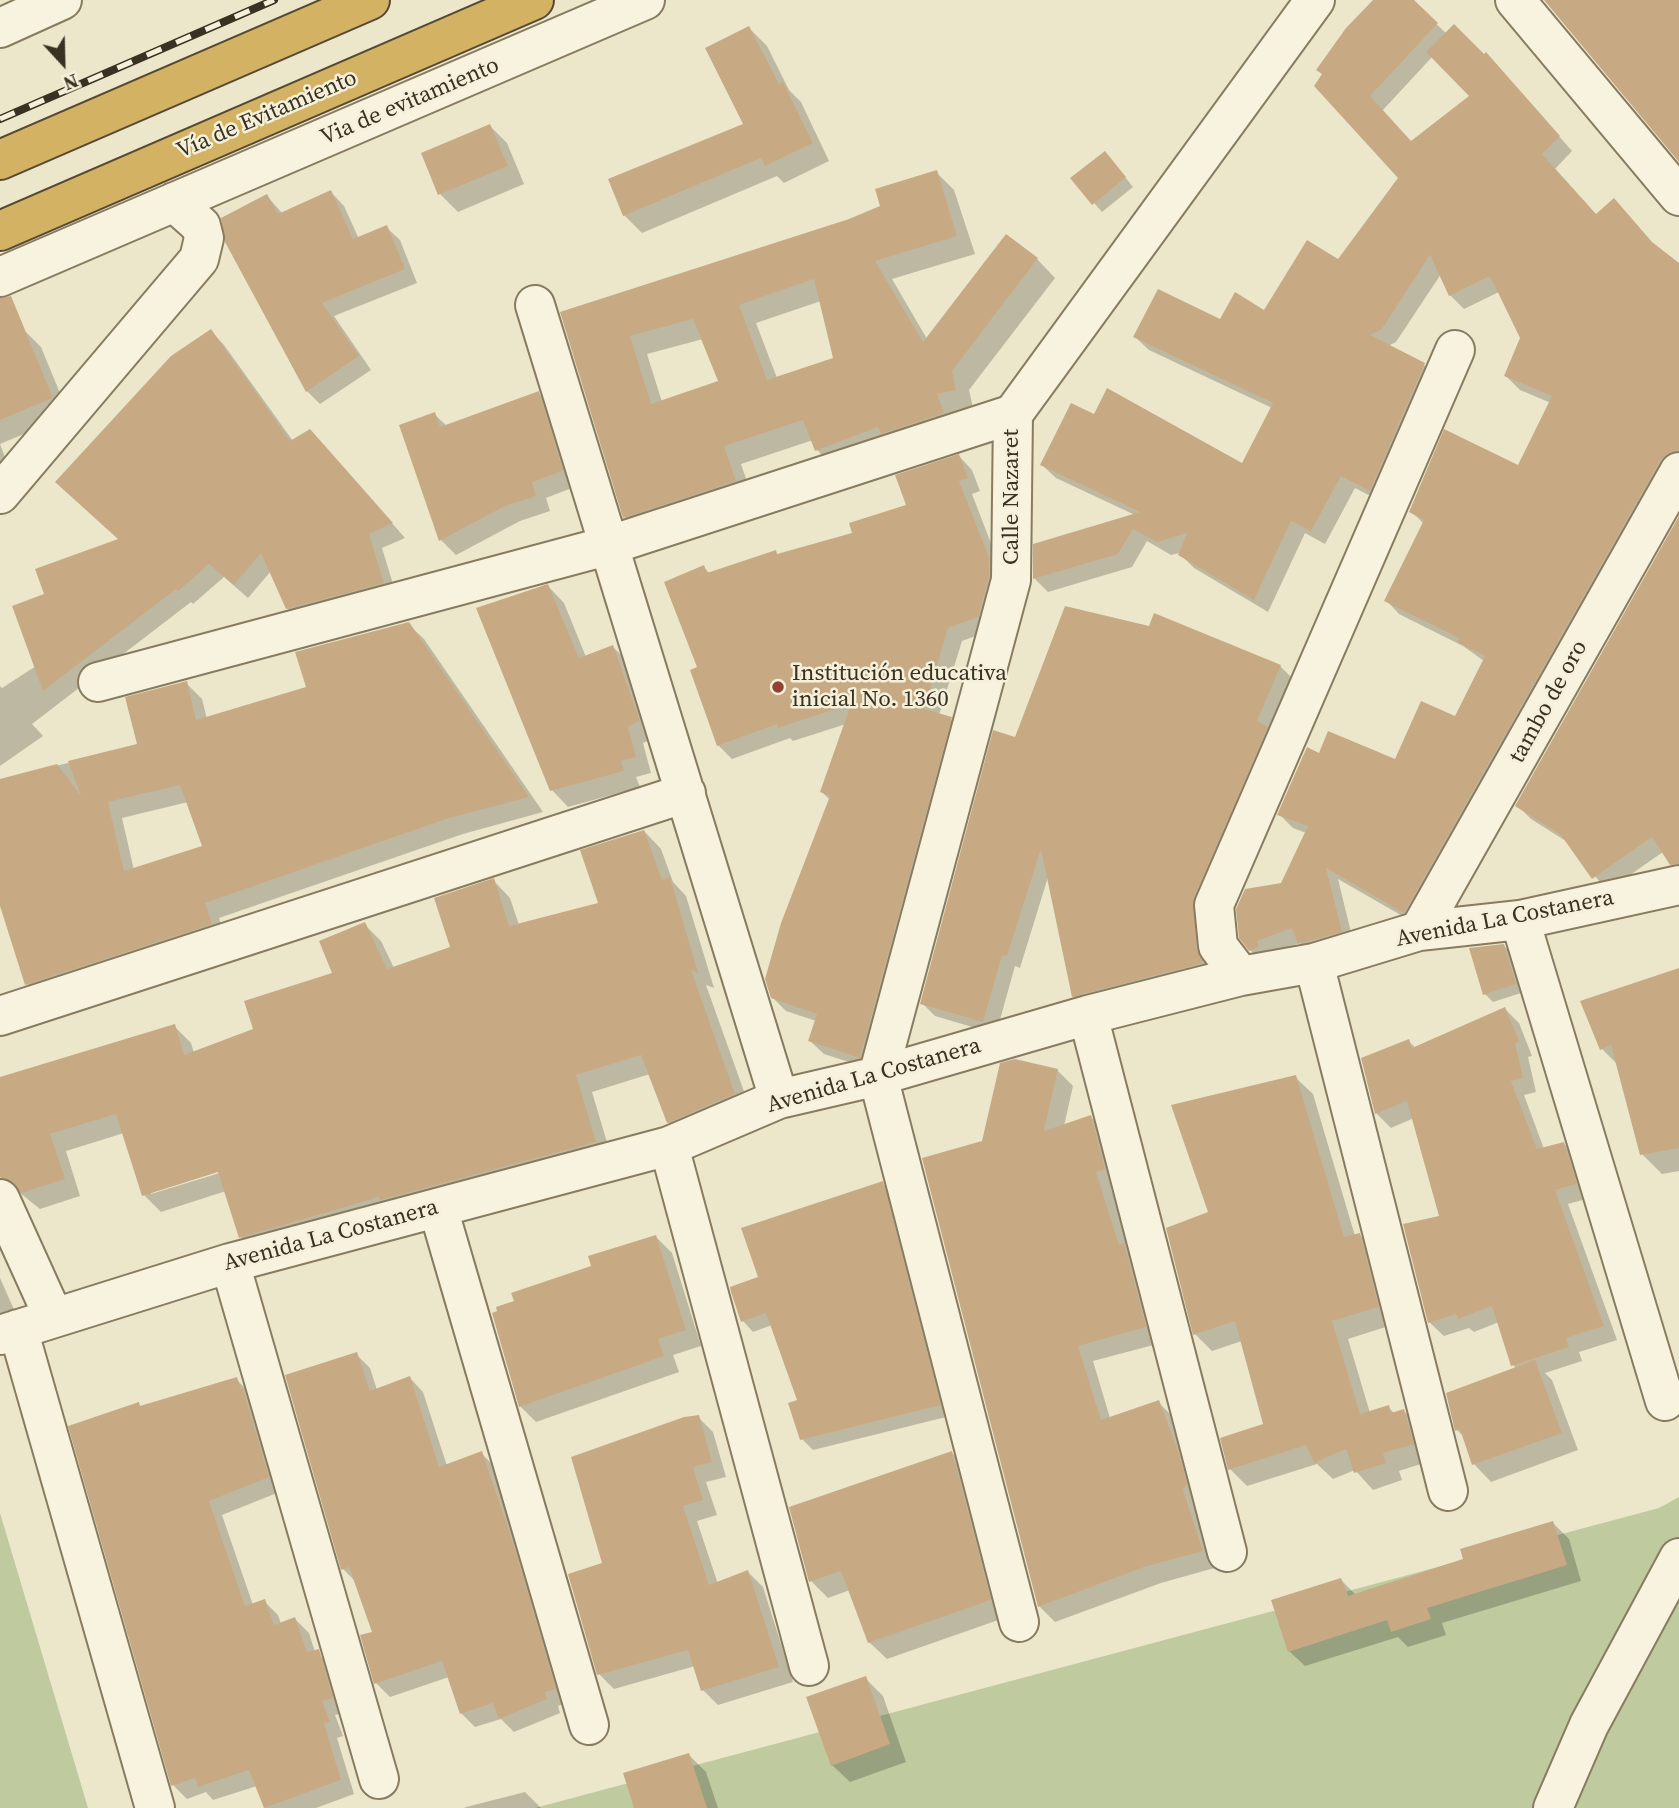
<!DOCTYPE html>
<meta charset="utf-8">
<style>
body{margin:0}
#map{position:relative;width:1679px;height:1808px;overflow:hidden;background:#ece7cb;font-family:"Source Serif 4",serif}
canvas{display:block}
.north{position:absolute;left:28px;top:28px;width:70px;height:70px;-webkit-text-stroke:5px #f4f0da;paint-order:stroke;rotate:158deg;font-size:19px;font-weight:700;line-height:28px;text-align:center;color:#3a3122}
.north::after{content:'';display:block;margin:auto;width:24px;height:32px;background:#3a3122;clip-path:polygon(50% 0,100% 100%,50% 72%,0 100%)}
</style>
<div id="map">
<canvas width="1679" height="1808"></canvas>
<div class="north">N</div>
</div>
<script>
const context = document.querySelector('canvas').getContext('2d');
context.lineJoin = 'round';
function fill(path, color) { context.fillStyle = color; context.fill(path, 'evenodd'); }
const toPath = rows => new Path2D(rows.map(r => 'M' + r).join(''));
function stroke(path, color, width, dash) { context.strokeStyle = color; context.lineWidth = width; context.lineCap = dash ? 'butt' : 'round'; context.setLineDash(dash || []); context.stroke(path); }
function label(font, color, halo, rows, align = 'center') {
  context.font = font + ' "Source Serif 4",serif'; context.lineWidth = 5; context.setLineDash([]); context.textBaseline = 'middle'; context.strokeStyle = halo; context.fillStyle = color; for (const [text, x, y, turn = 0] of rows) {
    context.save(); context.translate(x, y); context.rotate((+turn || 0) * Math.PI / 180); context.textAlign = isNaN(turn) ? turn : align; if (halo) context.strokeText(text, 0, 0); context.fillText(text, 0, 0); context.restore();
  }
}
fill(toPath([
 [1679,1497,1679,1808,535,1808,1659,1508],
 [0,1513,88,1808,0,1808]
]), '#bfca9f');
fill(toPath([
 [1376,0,1413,2,1447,34,1499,68,1572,151,1555,169,1596,215,1657,248,1679,265,1679,469,1418,925,1338,879,1354,945,1314,956,1300,943,1269,954,1264,963,1250,950,1306,833,1293,828,1279,814,1320,755,1396,762,1456,718,1484,661,1463,646,1399,614,1386,600,1424,524,1411,511,1519,467,1551,403,1520,390,1506,376,1522,338,1499,292,1464,309,1450,295,1441,274,1396,342,1388,346,1424,365,1438,379,1384,503,1355,488,1325,544,1305,533,1268,612,1194,568,1179,553,1171,555,1147,541,1132,567,1048,592,1035,579,1035,545,1135,515,1056,478,1042,465,1095,417,1242,465,1272,408,1149,350,1135,337,1264,312,1338,261,1400,178,1316,86],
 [1433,56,1472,96,1412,143,1382,111],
 [749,28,767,46,789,90,801,102,829,161,784,183,777,176,642,233,624,215,745,124],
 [490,126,507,143,524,184,458,212,440,194],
 [1113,162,1133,187,1102,212,1073,179],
 [936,172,954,190,975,254,892,279,927,339,1037,259,1055,278,969,390,973,408,954,412,961,431,835,468,817,450,813,440,741,464,753,499,643,535,625,517,562,313,849,220,882,207],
 [821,301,835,359,777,378,756,323],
 [703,339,720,382,662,402,647,354],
 [331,192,344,206,359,239,386,227,400,240,417,283,334,316,371,370,320,404,307,391,227,241,267,196,283,214],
 [24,330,41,347,69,415,0,444,14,481,0,498,0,339],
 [211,331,224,345,293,441,324,445,405,538,382,548,397,597,301,622,287,608,271,571,248,598,224,577,193,604,191,602,32,724,43,736,0,766,0,686,2,688,36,666,47,595,120,540],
 [538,393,553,408,577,486,546,498,550,511,520,521,456,555,441,540,434,414,447,426],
 [959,456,972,470,980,491,972,494,1002,572,992,630,962,641,939,715,951,719,964,733,874,1070,824,1054,810,1041,816,1021,786,1011,772,997,830,800,822,792,846,724,793,741,790,738,732,759,718,745,699,668,704,567,710,574,775,552,779,556,854,534,908,506],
 [1679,520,1679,865,1663,852,1607,891,1569,843,1531,819,1517,805],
 [548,586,564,603,586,657,613,647,629,663,655,738,643,743,651,773,636,777,640,787,568,807,552,790],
 [408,624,424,639,543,812,463,834,219,918,226,940,42,1000,27,984,0,903,0,780,139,745,186,683,202,699,207,719,308,688],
 [188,802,204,847,134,870,122,818],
 [1280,666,1293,679,1215,976,1086,1009,1073,996,1048,877,1020,968,1015,966,996,1034,935,1016,922,1003,1016,739],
 [644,831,661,849,673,882,686,896,714,988,706,985,751,1111,685,1139,668,1122,650,1074,592,1092,612,1159,258,1254,241,1237,226,1191,161,1212,144,1195,124,1133,66,1151,80,1196,40,1209,0,1177,0,1079,174,1026,191,1043,194,1053,255,1030,335,974,364,924,381,941,394,968,452,948,493,880,510,898,519,925,600,904],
 [225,1167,226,1171,151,1194,151,1191],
 [1504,946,1512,954,1524,992,1493,1002,1485,994],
 [1679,970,1679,1171,1662,1174,1642,1154,1618,1065,1602,1049,1582,1002],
 [1505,1009,1519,1023,1532,1056,1528,1057,1536,1092,1524,1095,1544,1149,1563,1143,1578,1158,1590,1198,1568,1204,1617,1340,1579,1352,1582,1361,1545,1373,1552,1380,1578,1450,1491,1482,1474,1464,1465,1438,1457,1430,1517,1369,1513,1365,1499,1322,1474,1332,1469,1328,1444,1336,1429,1322,1442,1217,1414,1118,1391,1128,1377,1114,1363,1059,1408,1041,1416,1048],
 [1057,1070,1073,1086,1064,1126,1091,1117,1107,1133,1120,1185,1111,1188,1161,1343,1093,1361,1110,1418,1158,1402,1174,1418,1218,1567,1161,1583,1055,1622,1039,1606,983,1142],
 [1295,1077,1313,1094,1355,1236,1360,1235,1377,1253,1395,1324,1348,1339,1370,1413,1388,1407,1395,1414,1404,1411,1421,1428,1430,1461,1399,1471,1402,1480,1373,1490,1355,1470,1333,1479,1317,1464,1247,1486,1230,1469,1265,1425,1242,1341,1212,1351,1195,1334,1210,1213],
 [882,1183,893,1194,950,1416,813,1450,802,1439,799,1401,772,1325,753,1332,743,1321,760,1278],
 [656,1237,672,1253,701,1346,673,1355,679,1372,536,1422,520,1406,500,1312],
 [0,1278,16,1314,0,1320],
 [356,1354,370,1368,377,1390,410,1378,423,1392,447,1466,481,1453,495,1467,568,1702,558,1706,560,1713,514,1732,501,1719,475,1727,461,1713,449,1677,390,1697,376,1683,374,1633,356,1582,343,1569],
 [236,1379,250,1393,282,1491,222,1515,253,1605,264,1601,278,1615,281,1624,295,1619,309,1633,315,1652,332,1665,346,1712,335,1715,343,1736,337,1738,354,1794,316,1808,265,1808,257,1786,213,1800,206,1792,187,1799,173,1785,138,1404,142,1408],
 [698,1417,713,1432,726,1477,706,1482,717,1515,697,1521,718,1584,748,1572,763,1587,793,1682,718,1705,703,1690,695,1666,614,1689,599,1674,604,1565],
 [952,1453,969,1471,1007,1617,887,1659,869,1642,850,1590,828,1598,811,1581],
 [1553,1523,1569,1539,1581,1581,1442,1623,1446,1635,1408,1647,1398,1637,1305,1666,1289,1651,1341,1580,1356,1595,1465,1560],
 [865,1678,883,1696,906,1762,850,1782,832,1765],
 [689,1755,706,1772,718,1808,636,1808],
 [525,1792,541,1808,464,1808,466,1807]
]), '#0003');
fill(toPath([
 [1373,0,1414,0,1438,23,1370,96,1411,141,1469,96,1426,52,1454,24,1484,54,1486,52,1560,136,1542,154,1596,214,1614,198,1652,242,1679,263,1679,450,1669,453,1660,461,1404,913,1326,868,1342,932,1298,944,1292,928,1257,941,1259,947,1249,951,1239,938,1236,909,1245,889,1281,883,1308,826,1277,815,1307,747,1319,753,1328,731,1395,759,1421,701,1455,716,1485,656,1457,642,1459,638,1384,601,1424,520,1409,512,1444,429,1518,465,1552,396,1504,376,1520,338,1490,276,1449,296,1430,255,1382,329,1370,335,1425,363,1370,491,1341,476,1311,531,1291,521,1254,600,1178,555,1187,533,1157,542,1133,529,1118,554,1033,579,1033,544,1140,512,1040,465,1071,403,1094,414,1107,388,1242,463,1273,403,1133,337,1158,289,1220,319,1235,292,1264,310,1307,240,1338,259,1398,178,1314,86,1322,74,1316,70,1346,28],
 [1544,0,1679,0,1679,162],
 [749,26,779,84,783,82,813,143,765,166,761,158,623,216,608,179,743,124,705,48],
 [490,124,508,166,438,195,421,153],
 [1105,151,1126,177,1092,205,1070,178],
 [937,170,957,236,875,261,923,342,1006,234,1038,258,952,371,956,390,937,394,944,413,881,434,878,427,815,451,803,420,724,446,736,481,623,518,560,312,849,219,880,206,875,189],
 [814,279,833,358,767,380,739,305],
 [693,319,718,381,651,404,630,336],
 [331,190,353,239,387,225,405,269,322,303,359,356,306,392,225,242,221,218,267,194,278,214],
 [11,296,53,398,0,420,0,298],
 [211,329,290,441,310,429,393,523,369,534,384,583,286,609,261,553,234,585,209,564,178,591,176,589,43,691,12,606,44,594,35,569,118,539,55,482,171,356],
 [539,391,563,471,532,482,536,496,505,506,439,541,399,425,435,412,440,427],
 [959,454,968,478,959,481,989,557,989,577,978,617,948,628,924,709,952,717,860,1058,808,1041,817,1014,771,998,765,979,781,923,830,796,820,792,851,704,778,728,777,724,717,746,690,670,697,667,664,582,704,565,707,573,776,550,777,554,852,533,849,523,906,505,895,475],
 [1679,516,1679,864,1670,865,1652,837,1592,879,1561,835,1515,806],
 [548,584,579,658,613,645,640,721,628,726,636,757,621,761,624,771,550,791,476,608],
 [1065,606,1149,626,1154,613,1281,665,1257,721,1268,727,1194,897,1196,948,1203,963,1072,997,1041,849,1007,956,1002,955,983,1022,920,1004,993,730,1015,737],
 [409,622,529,797,446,819,205,903,212,924,25,985,0,906,0,779,57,764,81,796,68,761,137,744,125,697,187,681,196,720,306,687,295,652],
 [180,785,202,846,124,871,108,802],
 [644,830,662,880,670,877,698,973,691,970,735,1094,667,1123,641,1055,576,1075,596,1142,380,1200,379,1197,239,1238,218,1172,142,1196,116,1114,50,1134,65,1179,21,1193,13,1182,0,1177,0,1077,175,1024,184,1055,253,1029,244,1001,332,973,319,941,365,922,387,969,450,947,434,898,494,878,509,926,598,903,580,850],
 [1504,944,1516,984,1483,995,1469,948],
 [1679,968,1679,1148,1640,1155,1611,1045,1600,1050,1580,1001],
 [1505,1007,1519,1041,1515,1043,1523,1078,1511,1081,1537,1149,1564,1142,1577,1184,1555,1190,1604,1326,1566,1338,1569,1347,1511,1366,1492,1306,1458,1319,1456,1314,1428,1323,1403,1224,1439,1216,1407,1101,1375,1114,1361,1058,1409,1039,1412,1048],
 [1015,1059,1058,1069,1044,1131,1091,1115,1105,1169,1096,1172,1119,1245,1124,1243,1146,1327,1078,1346,1101,1420,1159,1400,1178,1451,1187,1483,1183,1490,1203,1551,1144,1567,1038,1607,922,1158,982,1141,1000,1063],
 [1296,1075,1344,1237,1360,1233,1379,1307,1332,1321,1360,1414,1389,1405,1391,1413,1404,1409,1414,1444,1383,1453,1386,1463,1354,1473,1346,1449,1314,1463,1306,1445,1228,1470,1220,1438,1263,1424,1235,1321,1193,1335,1166,1228,1208,1212,1171,1105],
 [883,1181,941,1405,800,1440,788,1403,797,1400,766,1313,741,1322,731,1292,730,1287,758,1277,741,1228],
 [656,1235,686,1330,658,1339,664,1356,519,1407,492,1313,497,1311,496,1307,514,1301,511,1293,591,1266,588,1256],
 [357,1352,370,1391,410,1376,439,1467,482,1451,515,1549,556,1689,545,1692,547,1699,499,1719,493,1703,460,1714,442,1661,374,1684,360,1635,372,1632,349,1567,341,1570,285,1375],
 [1535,1360,1562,1433,1472,1465,1460,1429,1455,1431,1446,1393],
 [237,1377,241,1389,243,1389,269,1477,209,1501,245,1606,265,1599,274,1625,295,1617,307,1652,319,1649,333,1698,322,1701,330,1722,324,1723,341,1780,264,1808,249,1770,198,1787,195,1778,171,1786,68,1426,139,1402,140,1406],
 [699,1415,712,1462,693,1467,703,1500,683,1506,709,1585,748,1570,779,1667,701,1691,688,1650,597,1675,568,1574,602,1563,571,1457,684,1417],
 [952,1451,991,1600,868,1643,841,1571,809,1582,789,1507],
 [1553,1521,1567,1565,1427,1608,1431,1619,1391,1632,1387,1620,1288,1652,1271,1600,1341,1578,1348,1596,1463,1559,1460,1549],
 [866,1676,890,1744,831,1766,806,1697],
 [689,1753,707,1808,634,1808,623,1773]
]), '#c7aa84');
const street = toPath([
 [1515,0,1679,196],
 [0,28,62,0],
 [0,277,645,0],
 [535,305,779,1099],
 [0,494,199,259,204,238,201,226,174,202],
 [98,682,607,546,1013,414],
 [1520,920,1665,1401],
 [1419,931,1679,472],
 [1314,963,1448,1491],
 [1241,976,1218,946,1214,905,1455,350],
 [1088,1015,1227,1552],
 [0,1016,686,793],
 [669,1146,809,1666],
 [0,1199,53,1316],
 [438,1208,589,1725],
 [230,1263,379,1779],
 [18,1329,155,1808],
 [0,1335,230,1263,669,1146,779,1099,878,1076,1088,1015,1241,976,1314,963,1419,931,1520,920,1679,885],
 [1019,1622,878,1076,1011,580,1013,414,1315,0],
 [1553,1808,1589,1725,1679,1558]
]);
const highway = toPath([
 [0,160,370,0],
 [0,231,534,0]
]);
stroke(street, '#887b60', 42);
stroke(highway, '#564934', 42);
stroke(street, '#f7f3de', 38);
stroke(highway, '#d3b264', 38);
const rail = toPath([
 [0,119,274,0]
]);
stroke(rail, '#3a3122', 8);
stroke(rail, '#f4f0da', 5, [16]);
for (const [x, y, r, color] of [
 [778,687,7,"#924235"]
]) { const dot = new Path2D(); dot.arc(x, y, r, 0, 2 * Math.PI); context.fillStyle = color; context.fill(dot); stroke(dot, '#f4f0da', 2.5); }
label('23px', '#3a3122', '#f4f0da', [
 ["Via de evitamiento",410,102,-23],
 ["Vía de Evitamiento",267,115,-23],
 ["Calle Nazaret",1012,497,-90],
 ["tambo de oro",1549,702,-61],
 ["Avenida La Costanera",1505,919,-11],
 ["Avenida La Costanera",874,1076,-16],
 ["Avenida La Costanera",331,1236,-15]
]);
label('23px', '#3a3122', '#f4f0da', [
 ["Institución educativa",792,674],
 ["inicial No. 1360",792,700]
], 'left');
</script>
